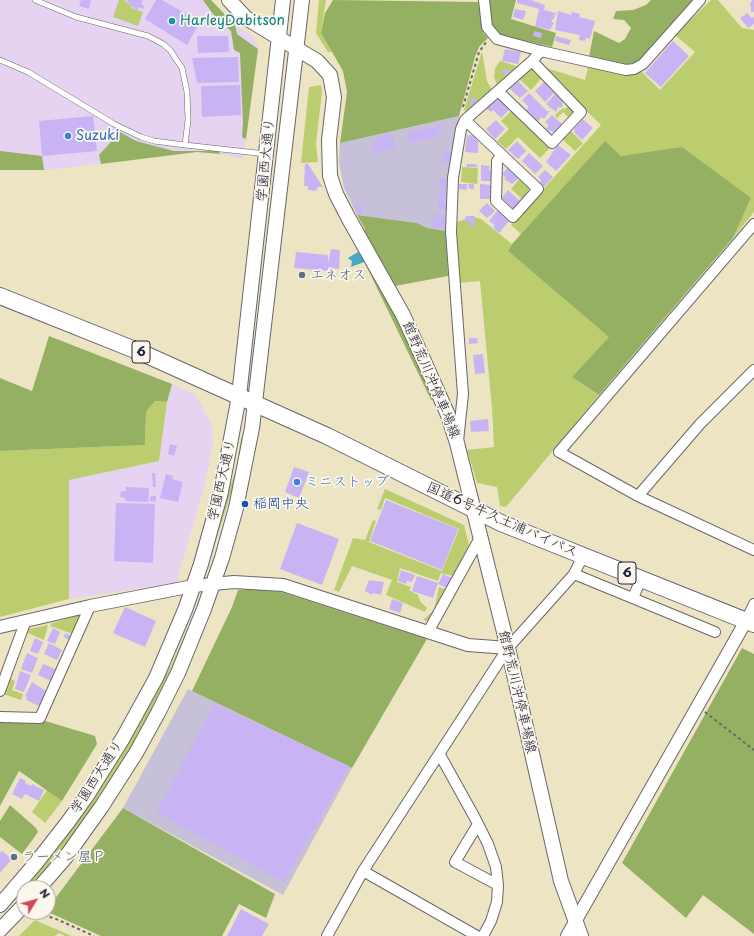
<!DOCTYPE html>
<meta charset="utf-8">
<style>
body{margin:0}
#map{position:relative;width:754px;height:936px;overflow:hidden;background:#ede4c4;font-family:"Playpen Sans",sans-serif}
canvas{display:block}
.north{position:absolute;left:16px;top:880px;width:40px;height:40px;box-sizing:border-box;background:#fbf7ec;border:1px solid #a4a2a5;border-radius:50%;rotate:53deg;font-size:11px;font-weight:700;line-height:16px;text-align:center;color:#22223b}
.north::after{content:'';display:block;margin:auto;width:14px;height:18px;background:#d1495b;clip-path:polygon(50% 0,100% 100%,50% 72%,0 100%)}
</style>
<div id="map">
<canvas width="754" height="936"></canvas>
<div class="north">N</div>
</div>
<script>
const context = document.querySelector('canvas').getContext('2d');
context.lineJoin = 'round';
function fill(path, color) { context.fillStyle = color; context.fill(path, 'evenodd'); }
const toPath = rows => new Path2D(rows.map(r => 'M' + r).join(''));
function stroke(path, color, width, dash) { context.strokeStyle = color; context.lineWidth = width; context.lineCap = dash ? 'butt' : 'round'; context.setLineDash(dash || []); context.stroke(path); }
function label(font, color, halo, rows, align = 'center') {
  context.font = font + ' "Playpen Sans","Klee One",sans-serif'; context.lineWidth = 3.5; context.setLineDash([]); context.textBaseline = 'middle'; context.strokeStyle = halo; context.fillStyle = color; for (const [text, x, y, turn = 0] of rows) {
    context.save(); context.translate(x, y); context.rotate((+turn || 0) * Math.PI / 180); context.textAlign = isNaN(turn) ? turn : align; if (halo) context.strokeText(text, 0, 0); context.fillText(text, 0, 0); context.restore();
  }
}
fill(toPath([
 [0,0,211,0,235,25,254,37,258,49,243,159,221,154,197,152,48,170,0,170],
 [172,384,195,394,211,423,213,442,205,484,176,583,69,599,69,480,159,461,167,402]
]), '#e5d3f1');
fill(toPath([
 [459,116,450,175,446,231,427,228,417,223,357,215,344,188,339,163,340,143],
 [188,689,352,768,283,895,123,808]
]), '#c7c0d9');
fill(toPath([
 [119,0,124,0,132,6,131,8,143,12,138,26,113,17],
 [319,0,326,0,321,33,332,52,328,52,316,33],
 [711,0,718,0,742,28,754,30,754,212,733,238,751,198,647,154,621,156,605,142,521,234,511,225,601,125,540,66,585,80,588,67,627,74,640,70,660,90,695,52,675,35],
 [482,51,487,81,492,90,467,112,464,110],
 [500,61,519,67,498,87,494,77,495,68],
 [528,69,533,69,541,79,531,90,518,78],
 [321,85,322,92,316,144,318,162,301,163,309,87],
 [569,105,576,112,569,118,563,112,557,118,555,115,563,108,565,109],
 [511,111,550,148,540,158,518,137,506,149,497,141,509,129,501,121],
 [571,131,583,143,575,151,562,139],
 [462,167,478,168,477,184,461,182],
 [520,178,530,188,522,199,511,189],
 [472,217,481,219,512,244,508,251,610,337,572,377,599,395,506,507,500,506,497,487,477,483,467,450,494,447,492,408,480,281,459,283,455,223],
 [155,401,167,402,159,461,69,480,69,599,0,617,0,451,145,445,146,412],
 [241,438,244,439,238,471,210,559,208,559,220,512,236,471],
 [385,489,464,525,469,545,453,576,441,573,438,581,400,568,397,582,411,587,409,590,418,595,420,601,427,608,425,612,386,595,392,580,352,566,339,592,334,590,353,538,365,540,373,520,376,521,369,542,442,571,459,529,385,498,381,510,377,509],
 [439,587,447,590,429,622,423,620,434,610],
 [80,615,80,619,73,634,50,626,52,623],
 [191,620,194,621,139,736,112,779,57,858,37,881,29,888,24,888,24,892,12,903,11,901,52,854,88,805,171,666],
 [48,625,44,640,26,632,28,629],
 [11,679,15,681,12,690,23,694,21,700,3,694],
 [47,790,62,801,45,823,32,812],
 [35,920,67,934,71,936,65,936,59,933,55,936,19,936]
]), '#bccd70');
fill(toPath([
 [203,0,211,0,235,25,237,34,258,49,246,139,242,137,243,123,240,53,234,50,231,31,213,14],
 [333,0,478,2,483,32,488,38,479,47,475,57,459,116,340,143,347,92,343,71,321,33,325,13],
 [488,0,516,0,511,19,556,33,552,47,501,35,494,31,491,24],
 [651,0,695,0,640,61,625,65,589,57,594,31,619,43,625,39,631,28,624,20,613,19,616,11,633,10,646,5],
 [120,132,136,141,174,151,218,151,221,154,197,152,101,164,99,155],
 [605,141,621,156,682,147,751,198,733,238,599,395,572,377,609,337,508,251,512,244],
 [0,151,42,156,44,170,0,170],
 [357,215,417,223,427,228,446,231,448,276,395,286,363,233,365,229],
 [365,263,384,291,435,397,431,400],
 [49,336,172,384,167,402,155,401,146,412,145,445,0,451,0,378,32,391],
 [251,589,281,592,427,639,352,768,192,691,232,607,238,590],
 [742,648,754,654,754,934,703,895,686,918,622,863],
 [0,720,42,720,95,736,97,744,62,801,19,771,0,806],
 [10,805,36,828,38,832,22,854,0,837,0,821],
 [123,808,275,894,266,918,239,904,222,936,101,936,48,912,48,908]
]), '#95b062');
fill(toPath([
 [358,252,364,260,364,262,351,267,352,261,348,258]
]), '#45a9c5');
fill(toPath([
 [81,0,91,0,89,9,79,6],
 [126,0,143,0,141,4,144,6,143,9,139,7,137,11],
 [156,0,162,0,200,22,187,45,145,19],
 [517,0,531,0,545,5,544,10,556,13,556,15,553,14,555,16,551,22,554,23,550,30,535,26,539,9,517,3],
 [752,0,754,0,754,12,751,12,751,6,749,6],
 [515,9,526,11,523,20,513,17],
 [558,11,571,15,572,12,580,14,579,17,595,21,590,39,586,38,585,41,579,40,580,35,555,30],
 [747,13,752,18,754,17,754,24,748,28,740,18],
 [534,31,542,33,541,38,533,36],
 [197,36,228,36,229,52,198,53],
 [556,36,571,40,569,45,555,41],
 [673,41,689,56,661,87,645,73],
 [505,49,521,52,518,64,502,61],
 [238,57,239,82,197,83,192,58],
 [503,69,510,71,509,75,502,73],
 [517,80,528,91,520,98,509,88],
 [544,82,554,93,545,102,535,91],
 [240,85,241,115,202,117,201,86],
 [529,93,547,111,550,111,544,119,542,117,537,122,525,111,529,107,522,100],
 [555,94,563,102,562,104,563,106,560,108,558,107,556,112,546,104],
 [474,97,477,101,472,105,469,101],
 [499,99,509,110,501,118,493,110,491,112,486,108],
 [552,115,563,125,555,134,550,130,549,131,546,128,549,126,545,122],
 [93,116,97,151,42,156,39,121],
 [583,119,593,128,582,140,574,132,575,131,574,129],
 [496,120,505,129,495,139,486,129],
 [441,124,442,132,437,132,438,137,410,142,408,132,436,127,436,125],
 [392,134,395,149,374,153,372,143,376,142,375,137],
 [467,135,476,136,476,140,478,141,478,153,465,152],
 [517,141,526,151,518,159,508,150],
 [558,145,571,155,556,171,546,162],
 [444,151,452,152,451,164,442,162],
 [529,153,543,166,535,174,522,161],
 [305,164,308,164,323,187,318,187,316,191,308,190,308,186,304,186],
 [467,164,475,164,477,165,477,167,467,167],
 [481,165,489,166,489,170,492,170,492,181,481,181],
 [508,167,519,178,512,184,504,179,506,178,502,174],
 [545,170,553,177,544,187,539,183,541,180,538,177],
 [440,179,448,179,448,188,440,187],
 [459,184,467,184,467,190,459,189],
 [468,184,474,184,474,189,469,189],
 [480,184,491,185,491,199,480,199],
 [440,189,446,189,446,197,439,197],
 [508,190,520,201,513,209,502,198],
 [439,198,447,199,447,210,439,210],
 [358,203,364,212,359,215,353,206],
 [487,203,495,211,487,218,479,211],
 [498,210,510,220,499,233,493,227,495,225,489,221],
 [433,214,446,215,445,228,432,227],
 [468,216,475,216,474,228,471,228,471,223,465,221,465,217],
 [331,249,340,250,339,269,330,268,330,277,327,277,328,271,294,268,296,252,328,255,328,263],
 [469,338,477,338,478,343,469,344],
 [483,354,485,373,475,374,473,355],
 [488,419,489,431,471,432,470,421],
 [170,444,177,446,174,456,168,454],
 [294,467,309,472,299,498,285,492],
 [152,473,155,473,156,487,153,487],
 [166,474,173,476,172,479,183,482,178,502,160,498],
 [126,487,149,488,148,502,125,501,125,498,120,497,121,491,126,491],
 [151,496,156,496,156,502,150,501],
 [386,500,458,529,442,570,370,541],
 [116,503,155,504,153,563,114,561],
 [297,523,339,539,322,585,280,569],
 [401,570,415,575,412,582,407,581,406,584,398,581],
 [443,574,452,578,447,588,438,584],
 [417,576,438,583,433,598,412,591],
 [369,580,384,582,381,595,373,593,372,595,365,591],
 [392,599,403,603,400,613,389,609],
 [125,607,156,621,145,647,113,633],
 [53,628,60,632,55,644,47,641],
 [65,633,71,636,69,640,64,637],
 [35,638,43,642,38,654,30,651],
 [49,643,62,650,57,660,44,654],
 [27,653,38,658,32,673,21,669],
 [43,664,55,669,51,681,38,675],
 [20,671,31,675,24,692,15,689],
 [32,682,46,691,39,706,26,700,27,697,25,696],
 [215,704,349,766,284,882,156,812],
 [20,778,26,781,25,783,31,786,32,784,44,790,39,801,25,794,22,799,12,794],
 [2,851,12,859,0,873,0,853],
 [241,909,269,924,262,936,227,936]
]), '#c8b4f4');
const service = toPath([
 [35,0,76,17,148,36,163,44,170,50,182,68,187,92,188,120,185,145],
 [0,60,28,72,114,124,141,137,154,141,185,145,266,154]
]);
const minor = toPath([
 [484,0,487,27,497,39,541,51,626,70,634,69,643,64,700,0],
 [498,91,552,143,581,112,532,61],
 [465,120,538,189,513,217,496,201,497,161,502,155],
 [754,224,559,452,638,496,754,550],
 [458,441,463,394,451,232,453,178,461,129,465,120,532,61,541,51],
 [638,496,700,424,754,370],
 [574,574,583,556],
 [633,598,641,579],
 [746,621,754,604],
 [428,632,481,536],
 [0,691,26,620],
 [0,717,40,718,90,606],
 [440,755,475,818,488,844,496,867,498,885,497,902,491,921,483,936],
 [478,824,455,862,498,885],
 [363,871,477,936],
 [327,936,363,871,508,648,574,574,715,632]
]);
const tertiary = toPath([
 [0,627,90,606,193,586,234,582,283,585,468,645,508,648],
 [567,936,746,621]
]);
const secondary = toPath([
 [229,0,246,18,317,61,330,75,334,97,329,140,330,176,336,194,349,219,403,315,416,343,448,415,457,443,508,648,561,881,581,936],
 [39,888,65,858,102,806,136,753,158,713,178,673,204,609,222,558,236,508,252,428,302,0],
 [0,905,36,863,68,822,86,797,123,738,156,678,185,610,201,564,221,492,239,396,283,0],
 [0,930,24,905]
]);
const trunk = toPath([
 [0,296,140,352,327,436,501,523,754,624]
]);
stroke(service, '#69666b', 6);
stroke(minor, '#69666b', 12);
stroke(tertiary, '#69666b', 14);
stroke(secondary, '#69666b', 16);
stroke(trunk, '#69666b', 18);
stroke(toPath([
 [463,107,479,52,487,41],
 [705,712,754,750],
 [32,913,54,918,94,936]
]), '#69666b', 2, [3, 3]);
stroke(service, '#fff', 5);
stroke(minor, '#fff', 10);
stroke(tertiary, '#fff', 12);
stroke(secondary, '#fff', 14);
stroke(trunk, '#fff', 16);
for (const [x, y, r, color] of [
 [172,21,4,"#0f9aa8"],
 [68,136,4,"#3f7fe0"],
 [302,275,4,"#5c6f8a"],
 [297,482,4,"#3f7fe0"],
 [245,504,4,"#1a4fb4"],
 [14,857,4,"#5c6f8a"]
]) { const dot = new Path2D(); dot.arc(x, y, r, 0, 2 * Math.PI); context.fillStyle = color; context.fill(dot); stroke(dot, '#fbf7ec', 1.5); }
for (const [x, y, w] of [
 [141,352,18],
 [627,573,18]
]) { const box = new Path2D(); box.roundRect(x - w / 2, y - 11, w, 22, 3); context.fillStyle = '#fbf7ec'; context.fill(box); stroke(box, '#22223b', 1); }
label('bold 13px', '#22223b', null, [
 ["6",141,352],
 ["6",627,573]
]);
label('14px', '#0d838f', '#fbf7ec', [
 ["HarleyDabitson",180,21]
], 'left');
label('14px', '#366cbe', '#fbf7ec', [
 ["Suzuki",76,136],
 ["ミニストップ",305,482]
], 'left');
label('14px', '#22223b', '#fbf7ec', [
 ["学園西大通り",266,160,-84],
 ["館野荒川沖停車場線",431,380,67],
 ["学園西大通り",222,480,-77],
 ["国道6号牛久土浦バイパス",502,520,24],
 ["館野荒川沖停車場線",517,692,77],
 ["学園西大通り",97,777,-57]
]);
label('14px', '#4e5e75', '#fbf7ec', [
 ["エネオス",310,275],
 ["ラーメン屋Ｐ",22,857]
], 'left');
label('14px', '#164399', '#fbf7ec', [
 ["稲岡中央",253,504]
], 'left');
</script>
